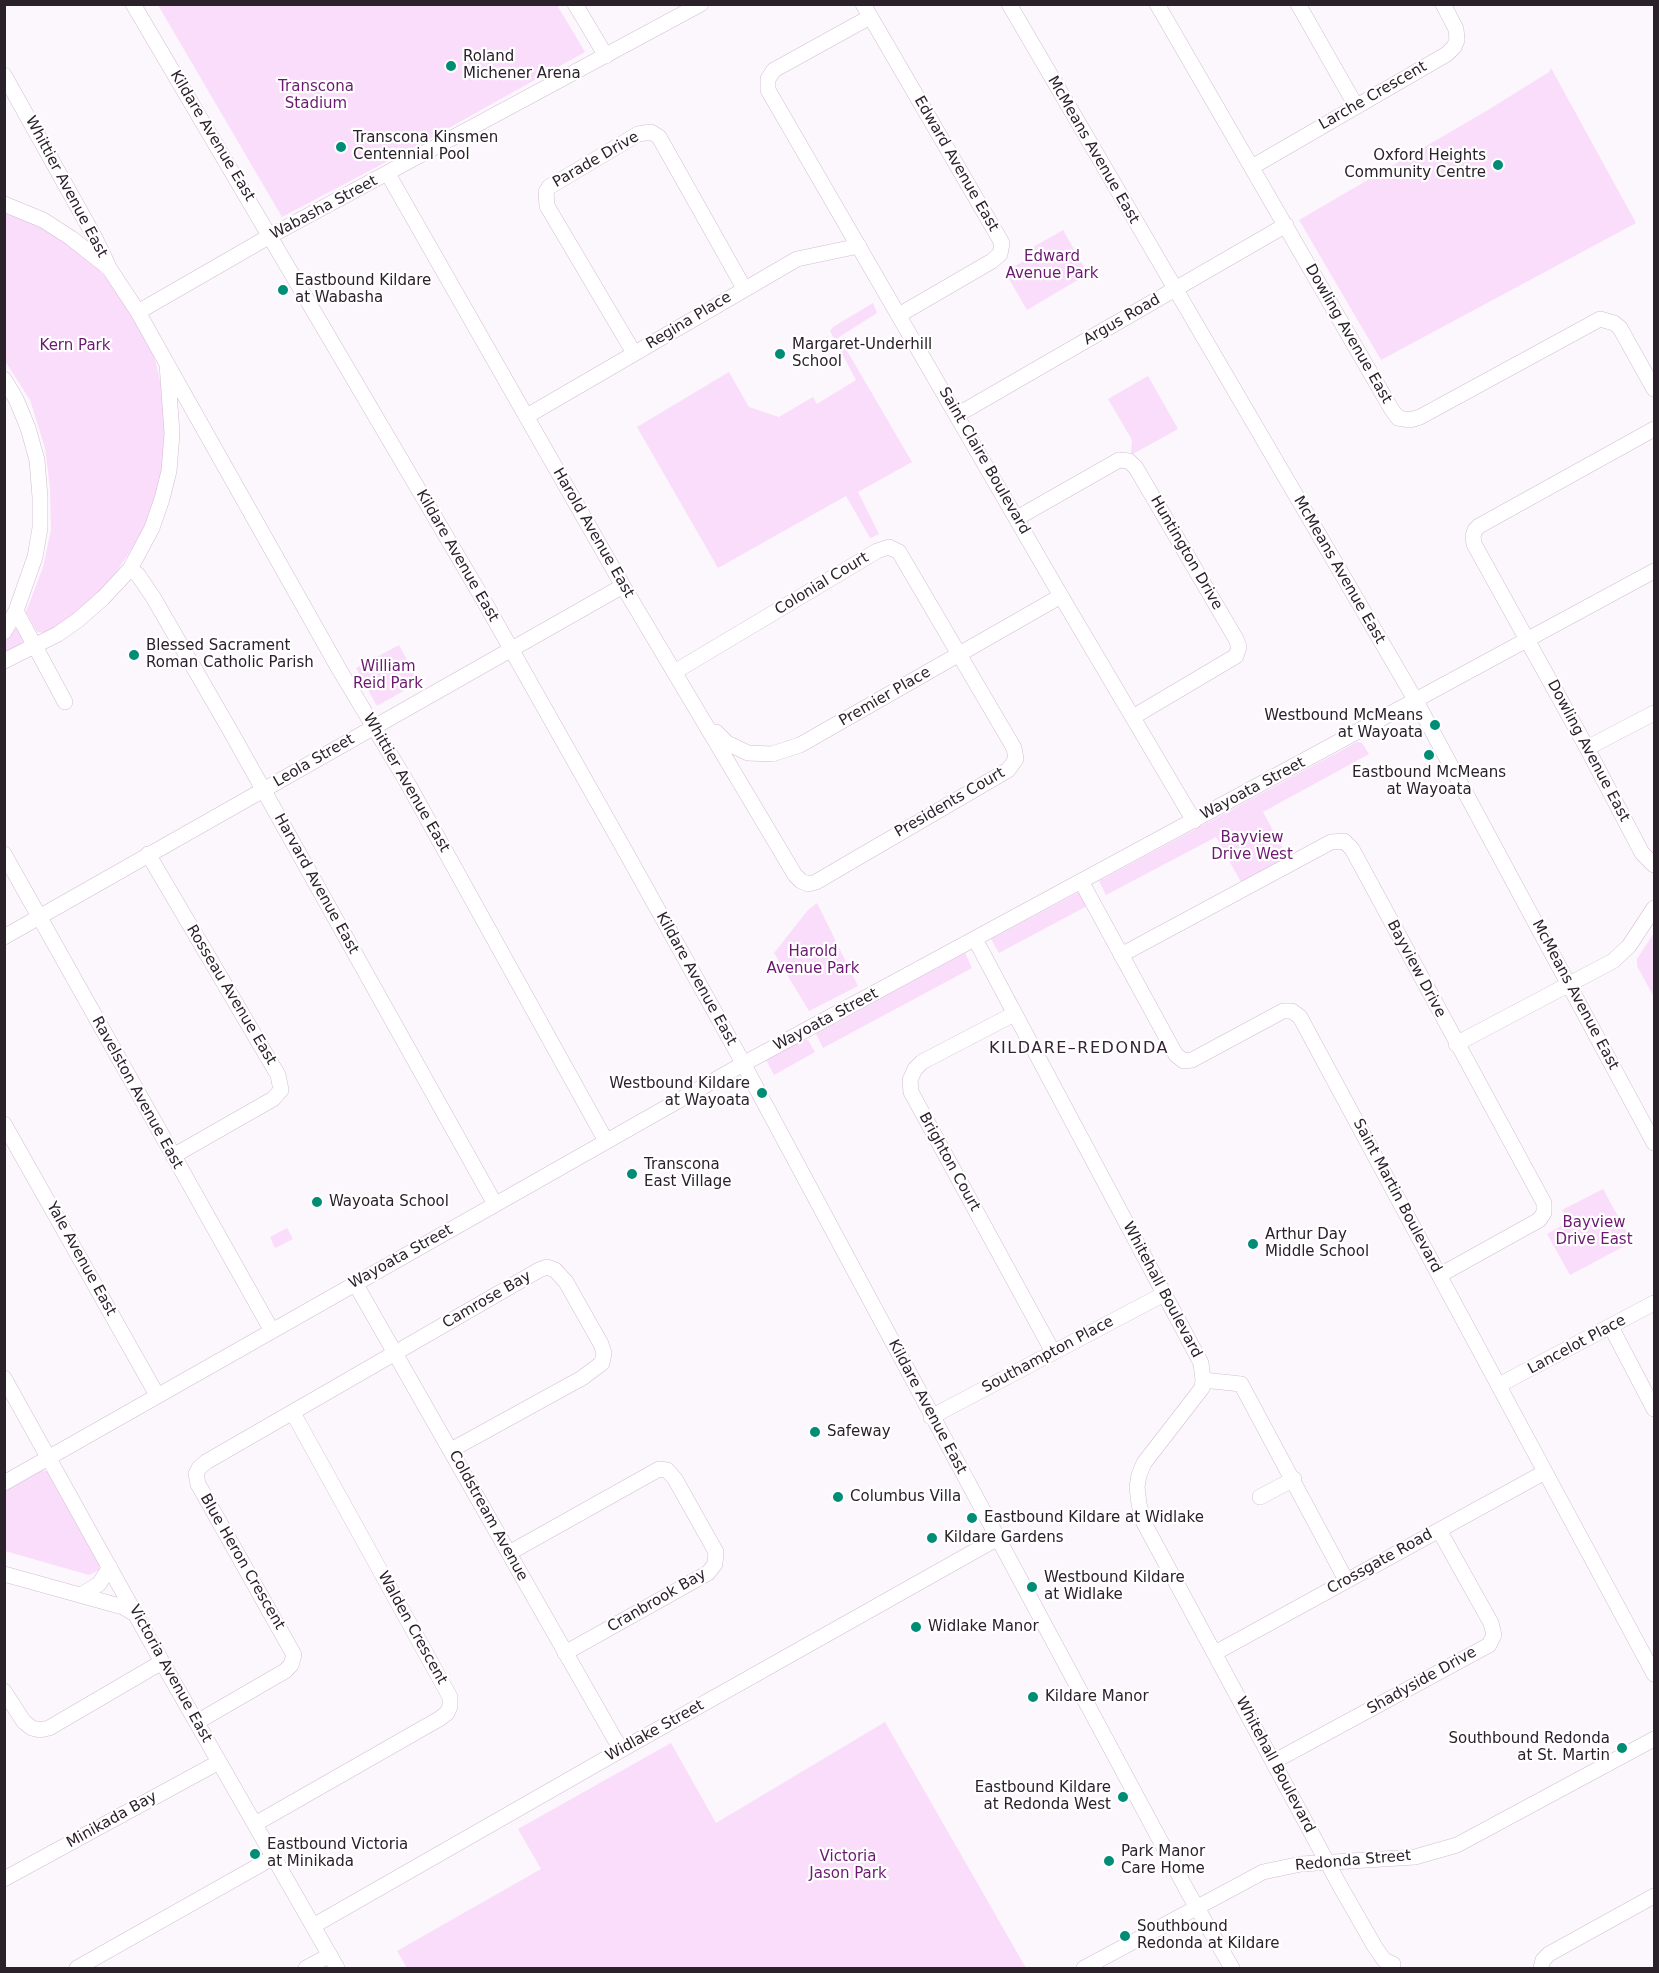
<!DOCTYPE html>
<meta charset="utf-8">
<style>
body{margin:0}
#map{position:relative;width:1659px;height:1973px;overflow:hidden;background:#fcf7fc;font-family:"DejaVu Sans",sans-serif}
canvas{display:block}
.frame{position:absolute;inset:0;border:6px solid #2b212b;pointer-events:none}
</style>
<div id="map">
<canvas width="1659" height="1973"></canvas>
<div class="frame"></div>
</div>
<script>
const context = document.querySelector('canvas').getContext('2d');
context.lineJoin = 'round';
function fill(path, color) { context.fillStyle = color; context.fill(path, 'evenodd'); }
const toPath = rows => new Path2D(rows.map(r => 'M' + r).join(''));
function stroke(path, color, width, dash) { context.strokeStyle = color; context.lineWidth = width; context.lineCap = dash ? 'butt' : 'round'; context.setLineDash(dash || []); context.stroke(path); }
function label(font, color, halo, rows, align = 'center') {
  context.font = font + ' "DejaVu Sans",sans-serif'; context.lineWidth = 4.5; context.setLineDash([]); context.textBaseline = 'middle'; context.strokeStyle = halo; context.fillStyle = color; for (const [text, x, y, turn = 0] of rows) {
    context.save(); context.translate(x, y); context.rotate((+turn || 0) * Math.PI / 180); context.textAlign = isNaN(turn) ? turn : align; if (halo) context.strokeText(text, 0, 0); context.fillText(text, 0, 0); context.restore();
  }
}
fill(toPath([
 [158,5,557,5,585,52,420,144,282,217],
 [1551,68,1636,223,1381,360,1299,220,1488,110,1549,72],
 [5,211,37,224,84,255,117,289,151,344,162,388,165,446,160,481,151,511,139,538,115,574,95,595,73,615,45,633,37,632,26,612,43,567,51,530,50,488,45,448,30,400,5,361],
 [1063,230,1088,274,1027,310,1005,272,1027,259,1023,253],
 [873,303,877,313,839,337,912,462,858,492,879,534,870,538,846,496,718,568,637,427,729,372,749,407,779,417,813,397,817,404,856,380,830,331,833,327],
 [1148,376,1178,429,1133,454,1131,453,1132,440,1108,399],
 [15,629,19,630,23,641,20,645,5,653,5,642],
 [399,645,419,682,377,706,356,668],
 [1357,742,1362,743,1369,754,1263,812,1288,858,1242,884,1216,837,1106,895,1099,881],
 [1079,892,1087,906,999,953,991,939],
 [817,903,858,986,809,1011,774,953,808,910],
 [1654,933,1654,997,1637,966,1637,959],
 [965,953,972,968,823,1048,816,1034],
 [803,1040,808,1040,815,1052,774,1075,766,1060],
 [1603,1189,1632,1242,1570,1275,1547,1234,1568,1222,1562,1210],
 [287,1228,293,1239,275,1248,270,1237],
 [39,1469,49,1472,100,1562,99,1570,89,1575,5,1551,4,1489],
 [885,1722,1026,1968,407,1968,397,1951,541,1869,518,1829,671,1743,716,1823]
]), '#fadcfb');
const minor = toPath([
 [133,4,480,594,628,856,737,1052,1189,1894,1232,1968],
 [575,4,606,56],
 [863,4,1002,243,1000,254,992,261,899,315],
 [1009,4,1416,701,1654,1143],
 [1157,4,1392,410,1398,418,1410,420,1420,417,1600,319,1614,323,1620,328,1654,389],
 [1298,4,1356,106],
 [870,17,774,70,768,79,768,90,1061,596,1194,821],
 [4,75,94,236,108,265],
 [1252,167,1447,54,1454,47,1457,40,1456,29,1443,4],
 [388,174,623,586,795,875,801,881,808,884,816,882,1008,770,1016,759,1014,748,899,552,889,547,877,551,676,671],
 [4,204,43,220,71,238,109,268,138,312,167,364,172,433,169,471,162,499,152,528,130,569,103,598,78,620,58,634,4,661],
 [138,312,270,236,701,4],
 [634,353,547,206,546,192,549,187,638,134,651,132,659,137,744,288],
 [167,364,339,669,408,784,606,1141],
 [4,379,16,399,28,428,37,460,40,497,40,528,35,557,16,611,4,632],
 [957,415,1286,225],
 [527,416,797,259,859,246],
 [1654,429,1479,526,1475,530,1473,536,1474,544,1587,748,1642,853,1654,865],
 [1017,518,1119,460,1129,461,1136,468,1236,639,1239,647,1236,656,1133,717],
 [130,569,138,575,153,597,231,732,495,1204],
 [16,611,65,702],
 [716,732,727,743,748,753,772,754,800,745,1061,596],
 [1587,748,1654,713],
 [4,854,272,1331],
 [148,854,278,1075,281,1090,273,1099,173,1156],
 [1081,881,1176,1055,1184,1061,1192,1060,1283,1011,1292,1011,1300,1017,1654,1674],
 [4,937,623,586],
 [975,939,1201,1363,1203,1380,1202,1388,1144,1463,1139,1475,1137,1487,1139,1504,1144,1523,1340,1886,1375,1947,1384,1960,1393,1964],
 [1121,955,1331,842,1344,841,1352,849,1544,1203,1544,1213,1539,1220,1440,1275],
 [1014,1014,922,1062,915,1069,910,1080,911,1092,1053,1352],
 [1456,1044,1613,961,1629,946,1654,908],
 [4,1124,157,1395],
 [355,1283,621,1750],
 [1611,1327,1654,1409],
 [4,1378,162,1662,337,1968],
 [1203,1380,1241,1384,1346,1580],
 [1499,1385,1654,1303],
 [931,1417,1164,1294],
 [4,1483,743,1064,1654,571],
 [1260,1497,1294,1479],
 [509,1553,659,1469,667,1470,675,1479,716,1552,715,1564,708,1573,565,1653],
 [4,1574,123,1607,137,1615],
 [81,1595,99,1584,110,1567],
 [1215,1653,1545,1472],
 [4,1691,24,1722,32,1728,40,1730,49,1728,162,1662],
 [197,1722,285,1671,291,1665,294,1655,198,1484,196,1474,199,1468,206,1462,539,1270,547,1267,555,1270,566,1282,601,1344,604,1353,602,1363,582,1378,451,1450],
 [1273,1762,1489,1645,1494,1635,1491,1623,1439,1530],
 [255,1824,439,1719,447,1713,450,1706,450,1697,293,1413],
 [4,1879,219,1762],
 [313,1926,621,1750,998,1538],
 [77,1968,274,1857],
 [306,1968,330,1955],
 [1084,1968,1263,1872,1301,1864,1415,1857,1457,1845,1654,1739],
 [1541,1968,1543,1960,1549,1954,1654,1896]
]);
stroke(minor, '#d4bcd5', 16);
stroke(minor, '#fff', 15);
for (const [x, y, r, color] of [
 [451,66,6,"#008d76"],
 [341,147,6,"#008d76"],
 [1498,165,6,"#008d76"],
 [283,290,6,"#008d76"],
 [780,354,6,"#008d76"],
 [134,655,6,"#008d76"],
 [1435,725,6,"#008d76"],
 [1429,755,6,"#008d76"],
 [762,1093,6,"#008d76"],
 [632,1174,6,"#008d76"],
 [317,1202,6,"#008d76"],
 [1253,1244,6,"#008d76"],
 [815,1432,6,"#008d76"],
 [838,1497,6,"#008d76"],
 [972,1518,6,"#008d76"],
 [932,1538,6,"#008d76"],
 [1032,1587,6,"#008d76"],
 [916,1627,6,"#008d76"],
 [1033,1697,6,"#008d76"],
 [1622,1748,6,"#008d76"],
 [1123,1797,6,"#008d76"],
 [255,1854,6,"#008d76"],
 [1109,1861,6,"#008d76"],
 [1125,1936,6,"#008d76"]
]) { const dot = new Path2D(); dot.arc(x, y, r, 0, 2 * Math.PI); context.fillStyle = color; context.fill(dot); stroke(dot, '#fff', 2); }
label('15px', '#2b212b', '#fff', [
 ["Roland",463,57],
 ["Michener Arena",463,74],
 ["Transcona Kinsmen",353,138],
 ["Centennial Pool",353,155],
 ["Oxford Heights",1486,156,"right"],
 ["Community Centre",1486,173,"right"],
 ["Eastbound Kildare",295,281],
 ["at Wabasha",295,298],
 ["Margaret-Underhill",792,345],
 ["School",792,362],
 ["Blessed Sacrament",146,646],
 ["Roman Catholic Parish",146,663],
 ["Westbound McMeans",1423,716,"right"],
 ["at Wayoata",1423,733,"right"],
 ["Eastbound McMeans",1429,773,"center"],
 ["at Wayoata",1429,790,"center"],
 ["Westbound Kildare",750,1084,"right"],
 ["at Wayoata",750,1101,"right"],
 ["Transcona",644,1165],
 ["East Village",644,1182],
 ["Wayoata School",329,1202],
 ["Arthur Day",1265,1235],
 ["Middle School",1265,1252],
 ["Safeway",827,1432],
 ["Columbus Villa",850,1497],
 ["Eastbound Kildare at Widlake",984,1518],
 ["Kildare Gardens",944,1538],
 ["Westbound Kildare",1044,1578],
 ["at Widlake",1044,1595],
 ["Widlake Manor",928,1627],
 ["Kildare Manor",1045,1697],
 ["Southbound Redonda",1610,1739,"right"],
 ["at St. Martin",1610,1756,"right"],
 ["Eastbound Kildare",1111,1788,"right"],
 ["at Redonda West",1111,1805,"right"],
 ["Eastbound Victoria",267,1845],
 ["at Minikada",267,1862],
 ["Park Manor",1121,1852],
 ["Care Home",1121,1869],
 ["Southbound",1137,1927],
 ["Redonda at Kildare",1137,1944]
], 'left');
label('15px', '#6c1971', '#fff', [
 ["Transcona",316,87],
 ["Stadium",316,104],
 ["Edward",1052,257],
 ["Avenue Park",1052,274],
 ["Kern Park",75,346],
 ["William",388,667],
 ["Reid Park",388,684],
 ["Bayview",1252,838],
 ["Drive West",1252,855],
 ["Harold",813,952],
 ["Avenue Park",813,969],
 ["Bayview",1594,1223],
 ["Drive East",1594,1240],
 ["Victoria",848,1857],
 ["Jason Park",848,1874]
]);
label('15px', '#2b212b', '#fff', [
 ["Larche Crescent",1373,96,-30],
 ["Kildare Avenue East",212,136,59],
 ["McMeans Avenue East",1093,150,60],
 ["Parade Drive",596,160,-30],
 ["Edward Avenue East",956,164,60],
 ["Whittier Avenue East",66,187,62],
 ["Wabasha Street",324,208,-28],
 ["Argus Road",1122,320,-30],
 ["Regina Place",689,321,-31],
 ["Dowling Avenue East",1348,334,60],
 ["Saint Claire Boulevard",984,461,60],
 ["Harold Avenue East",593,533,60],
 ["Huntington Drive",1186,553,60],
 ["Kildare Avenue East",457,556,60],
 ["McMeans Avenue East",1339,570,60],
 ["Colonial Court",822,584,-31],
 ["Premier Place",885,697,-30],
 ["Dowling Avenue East",1588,751,62],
 ["Leola Street",314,761,-30],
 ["Whittier Avenue East",406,783,60],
 ["Wayoata Street",1253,789,-28],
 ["Presidents Court",950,803,-30],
 ["Harvard Avenue East",316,884,61],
 ["Bayview Drive",1416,969,62],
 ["Kildare Avenue East",696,979,61],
 ["Rosseau Avenue East",231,995,59],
 ["McMeans Avenue East",1575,995,62],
 ["Wayoata Street",826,1020,-28],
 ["Ravelston Avenue East",137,1093,61],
 ["Brighton Court",949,1162,61],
 ["Saint Martin Boulevard",1397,1196,62],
 ["Wayoata Street",401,1257,-29],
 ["Yale Avenue East",81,1259,61],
 ["Whitehall Boulevard",1162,1290,62],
 ["Camrose Bay",487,1300,-30],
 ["Lancelot Place",1577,1345,-28],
 ["Southampton Place",1048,1355,-28],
 ["Kildare Avenue East",927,1407,62],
 ["Coldstream Avenue",488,1516,61],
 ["Blue Heron Crescent",242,1562,60],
 ["Crossgate Road",1380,1562,-29],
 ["Cranbrook Bay",657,1601,-30],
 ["Walden Crescent",412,1628,61],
 ["Victoria Avenue East",170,1674,61],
 ["Shadyside Drive",1422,1681,-29],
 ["Widlake Street",655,1731,-29],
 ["Whitehall Boulevard",1275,1765,62],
 ["Minikada Bay",112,1820,-29],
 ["Redonda Street",1353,1861,-5]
]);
context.letterSpacing = '1.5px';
label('16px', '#362337', '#fff', [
 ["KILDARE–REDONDA",1079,1049]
]);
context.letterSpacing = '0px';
</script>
